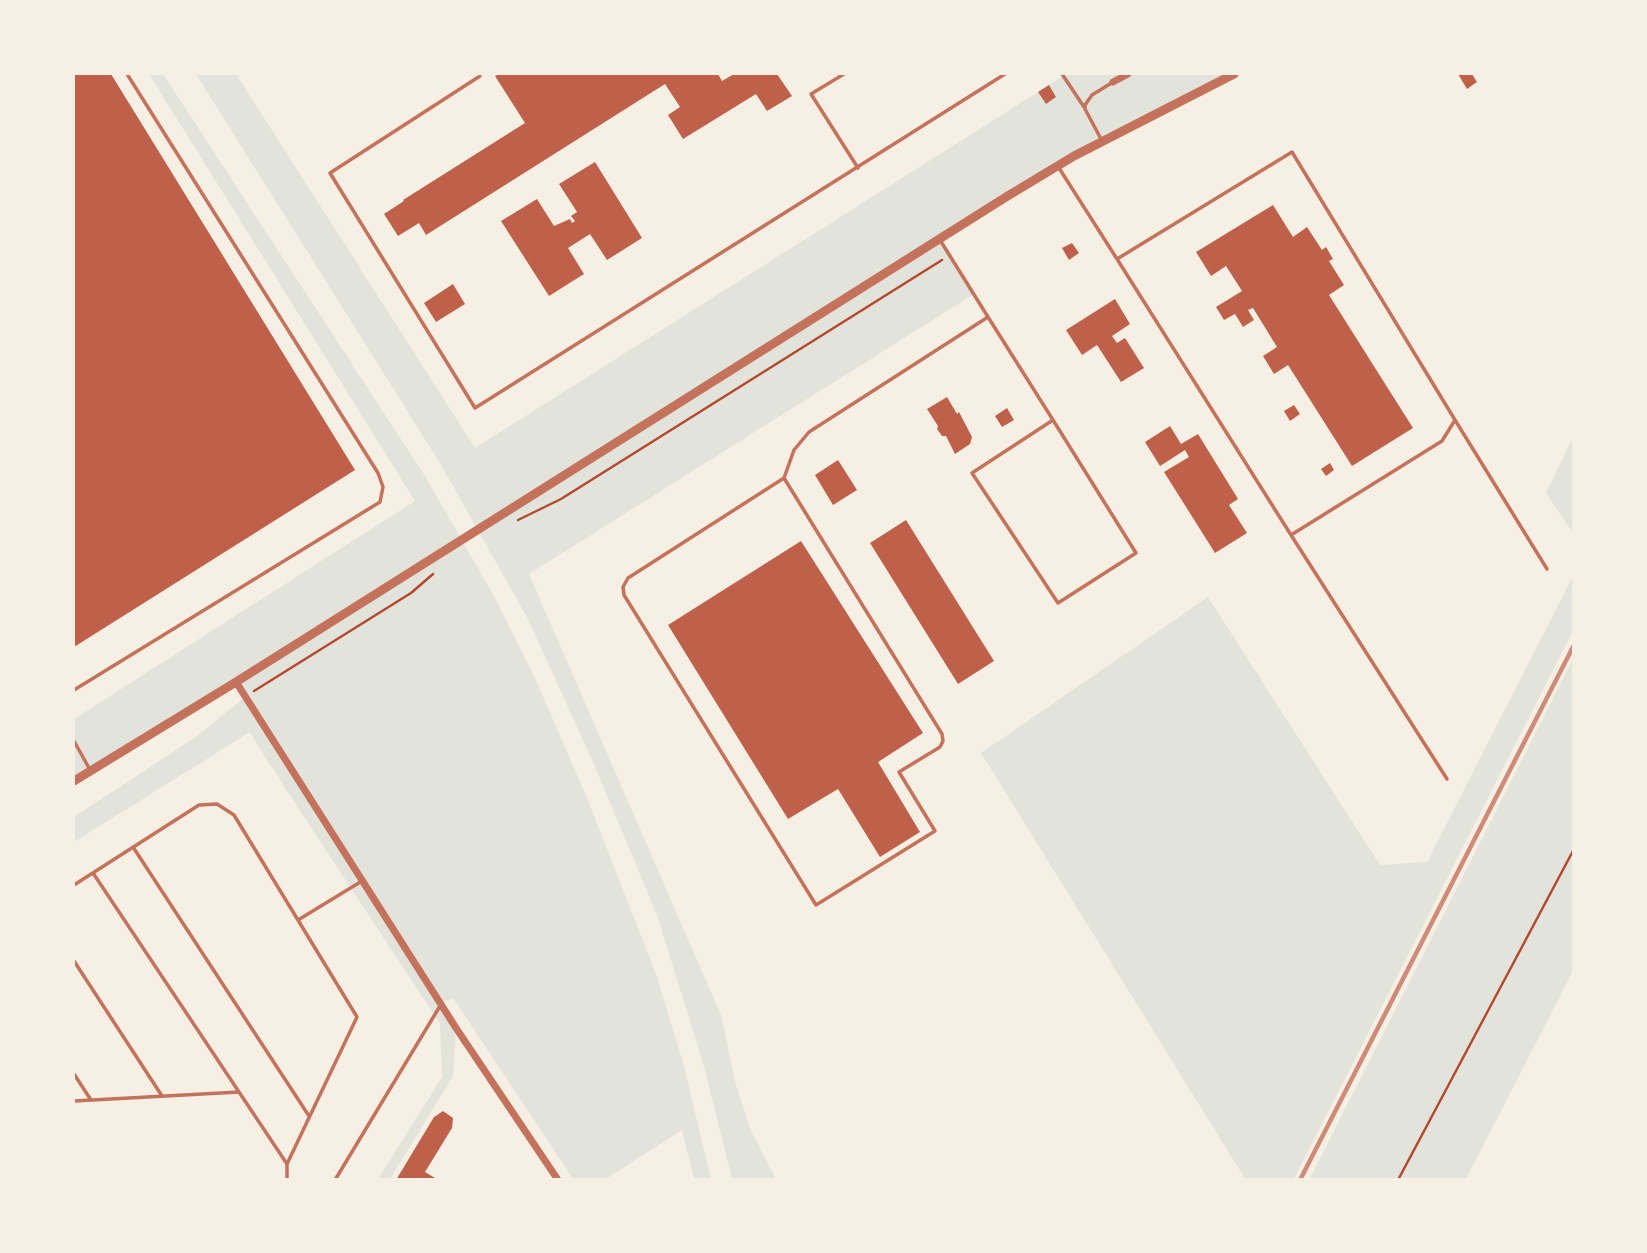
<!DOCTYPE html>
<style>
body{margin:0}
#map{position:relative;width:1647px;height:1253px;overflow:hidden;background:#f6efe4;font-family:"Titillium Web",sans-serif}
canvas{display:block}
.frame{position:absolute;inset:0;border:75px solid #f6efe4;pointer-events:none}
</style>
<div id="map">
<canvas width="1647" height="1253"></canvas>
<div class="frame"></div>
</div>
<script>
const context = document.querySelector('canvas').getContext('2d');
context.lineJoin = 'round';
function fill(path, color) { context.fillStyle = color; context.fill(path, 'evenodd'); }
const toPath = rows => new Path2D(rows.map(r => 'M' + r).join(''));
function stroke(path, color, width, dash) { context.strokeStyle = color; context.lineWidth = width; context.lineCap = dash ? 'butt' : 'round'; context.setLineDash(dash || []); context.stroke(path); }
fill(toPath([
 [149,74,163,74,425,476,494,596,535,678,587,798,656,974,684,1066,711,1179,694,1179,682,1130,606,1179,573,1179,453,998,441,1004,456,1028,453,1076,390,1179,378,1179,442,1077,440,1024,263,754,250,732,74,842,74,817,197,736,245,697,236,682,74,781,74,719,415,501],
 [196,74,236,74,475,448,1038,92,1046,104,1056,97,1049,85,1067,74,1216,74,1227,77,1165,108,939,238,974,294,529,574,721,1015,736,1085,751,1131,776,1179,732,1179,703,1063,657,915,593,762,528,619,441,465],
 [1573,437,1573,533,1546,493],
 [1573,576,1573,631,1294,1179,1244,1179,1244,1177,981,753,1208,597,1380,865,1427,862],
 [1573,659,1573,971,1466,1179,1309,1180]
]), '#e2e4dc');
fill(toPath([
 [74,74,111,74,355,470,74,647],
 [500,74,718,74,722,81,734,74,777,74,792,96,767,111,756,94,683,139,668,115,680,107,665,84,426,235,419,223,398,236,384,214,404,201,403,200,525,123,495,76],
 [1458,74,1472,74,1477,82,1467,89],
 [1049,85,1056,97,1046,104,1038,92],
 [595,162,642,238,607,260,590,234,568,248,584,274,549,296,501,221,537,199,554,226,570,219,572,223,575,221,571,216,577,212,559,184],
 [1273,205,1293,237,1307,227,1322,250,1326,247,1333,259,1329,261,1344,285,1329,295,1413,428,1352,466,1288,365,1274,374,1263,356,1277,347,1253,308,1248,310,1254,320,1243,327,1235,314,1224,320,1216,307,1242,291,1226,266,1211,276,1196,252],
 [1072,243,1079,253,1069,260,1062,248],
 [453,284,465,304,436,322,424,303],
 [1115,299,1130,324,1112,336,1117,343,1125,338,1144,368,1121,382,1097,345,1082,355,1066,330],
 [947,397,957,414,959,412,972,437,970,444,955,454,946,436,942,436,937,429,938,426,927,409],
 [1294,405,1300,414,1290,421,1284,411],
 [1007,408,1014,420,1002,427,995,416],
 [1170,426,1181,444,1198,434,1238,499,1229,505,1247,533,1215,553,1164,472,1189,457,1185,450,1160,466,1145,442],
 [838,460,857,490,833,505,815,475],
 [1330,463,1334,470,1326,476,1321,469],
 [906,520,994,661,958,684,870,543],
 [801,541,923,733,878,762,920,832,880,857,838,789,788,819,668,625],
 [443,1111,453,1118,452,1128,425,1172,435,1178,434,1180,396,1180,434,1117]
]), '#bf614a');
stroke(toPath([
 [518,520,561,499,942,260],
 [254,691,411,593,433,574],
 [1398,1180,1574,849]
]), '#b5482f', 2.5);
stroke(toPath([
 [844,74,811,94,858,168],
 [1062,74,1084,107],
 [480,76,330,173,475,408,1005,74],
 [1101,139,1085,109,1085,105,1092,95,1113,82],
 [1059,168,1117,259,1292,152,1455,420,1442,441,1291,535,1117,259],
 [940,240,988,317,1053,420,1136,553,1058,603,972,473,1053,420],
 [1455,420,1547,569],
 [784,478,942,734,943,741,940,747,899,772,935,831,816,905,624,595,623,587,628,578,784,478,794,450,809,432,988,317],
 [1291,535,1447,779],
 [74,690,380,502,383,487,378,473,127,74],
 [74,741,89,768],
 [133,847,309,1116],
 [93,873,287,1164],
 [74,885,199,805,217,804,234,815,357,1017,287,1164,287,1180],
 [298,920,362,881],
 [74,961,162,1096],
 [74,1074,91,1100],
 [74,1101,239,1092],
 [335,1180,440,1006]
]), '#c5725c', 3.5);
stroke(toPath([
 [1113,82,1128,74],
 [236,682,456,1028,558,1180]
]), '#c5725c', 7);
stroke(toPath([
 [74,781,236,682,1006,197,1074,156,1234,74]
]), '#c5725c', 9);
stroke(toPath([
 [1300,1180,1574,645]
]), '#cf8b77', 4.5);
</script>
